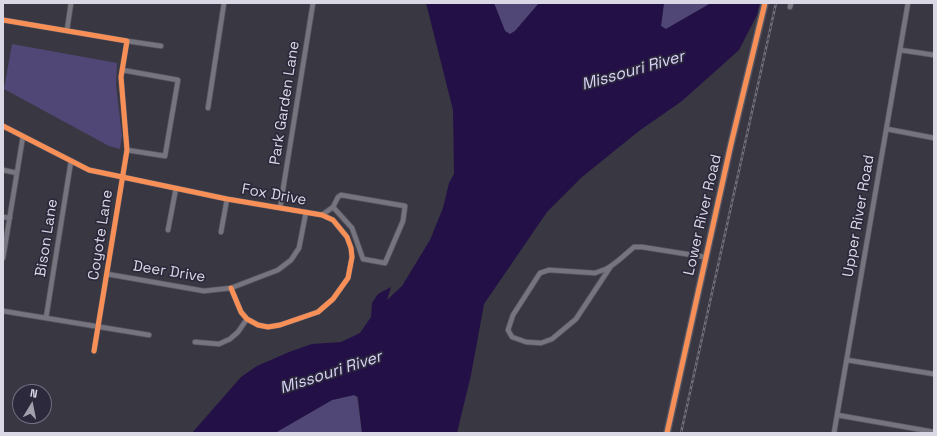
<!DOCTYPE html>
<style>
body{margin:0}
#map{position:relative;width:937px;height:436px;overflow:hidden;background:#393742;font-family:"Space Grotesk",sans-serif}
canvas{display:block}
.frame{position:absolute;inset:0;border:4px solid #dad8e5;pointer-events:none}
.north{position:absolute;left:12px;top:384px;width:40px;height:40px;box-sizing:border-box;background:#2c293c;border:1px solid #726f80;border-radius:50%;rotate:10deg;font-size:11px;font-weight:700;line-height:16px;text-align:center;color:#dad8e5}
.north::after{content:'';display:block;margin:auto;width:14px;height:18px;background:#a2a0ac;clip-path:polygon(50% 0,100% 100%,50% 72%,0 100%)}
</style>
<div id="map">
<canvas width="937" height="436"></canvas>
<div class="frame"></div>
<div class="north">N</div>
</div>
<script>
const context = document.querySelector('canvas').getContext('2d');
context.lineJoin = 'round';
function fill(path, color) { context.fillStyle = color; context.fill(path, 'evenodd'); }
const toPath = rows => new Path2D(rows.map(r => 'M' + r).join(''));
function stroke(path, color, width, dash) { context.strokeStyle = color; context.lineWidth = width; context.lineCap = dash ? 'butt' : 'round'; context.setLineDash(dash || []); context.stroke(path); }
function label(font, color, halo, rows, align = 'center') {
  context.font = font + ' "Space Grotesk",sans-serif'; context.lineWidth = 3.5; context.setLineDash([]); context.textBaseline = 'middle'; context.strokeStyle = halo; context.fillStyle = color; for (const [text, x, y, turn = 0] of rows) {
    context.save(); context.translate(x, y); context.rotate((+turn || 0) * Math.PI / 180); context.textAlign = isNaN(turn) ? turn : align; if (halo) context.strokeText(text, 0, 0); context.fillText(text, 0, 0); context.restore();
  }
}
fill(toPath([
 [494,3,539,3,515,31,510,34,505,31],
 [664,3,711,3,666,29,661,26],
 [12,44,117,63,116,85,122,136,120,149,109,146,4,89],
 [354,395,357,397,362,433,275,433,332,400]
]), '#514776');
fill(toPath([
 [426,3,494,3,505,31,510,34,515,31,539,3,664,3,661,26,666,29,711,3,760,3,757,15,739,50,682,101,639,131,582,177,547,212,484,304,471,375,457,433,362,433,358,397,354,395,332,400,275,433,192,433,241,377,257,366,289,352,312,344,341,342,360,333,371,317,372,303,378,294,391,287,387,300,402,286,430,240,443,208,449,183,454,174,453,110]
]), '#231047');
const minor = toPath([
 [790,7,791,3],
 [3,20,127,41,121,77,127,150,94,351],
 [67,30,71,3],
 [127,41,161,46],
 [900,50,934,55],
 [122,70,178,80,165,156,127,150],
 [208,108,224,3],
 [3,126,89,170,227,199,322,215,333,220,347,237,351,248,352,257,348,278,333,299,318,312,280,325,268,327,258,325,247,319,241,312,231,288],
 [887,129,934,138],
 [3,170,17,173],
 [280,208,313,3],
 [322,215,333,207,338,197,341,195,405,206,403,221,385,263,363,259,352,228,333,207],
 [3,217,10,218],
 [168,230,176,188],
 [221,232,227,199],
 [3,258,23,136],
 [611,266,576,319,552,339,541,343,526,342,512,337,508,330,513,315,540,273,549,270,595,273,606,269,611,266,619,260,634,247,642,247,705,257],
 [107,274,204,291,231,288,278,270,291,260,299,248,306,212],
 [3,311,149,335],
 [46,318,71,161],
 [195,342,219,344,230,339,238,332,247,319],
 [847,360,934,374],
 [837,415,934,432],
 [834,433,908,3]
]);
const tertiary = toPath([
 [667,433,731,144,765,3]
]);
stroke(minor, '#57555f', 6);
stroke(tertiary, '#57555f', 8);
stroke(minor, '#76747e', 4.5);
stroke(tertiary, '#76747e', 5.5);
const rail = toPath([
 [681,433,776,3]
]);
stroke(rail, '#706e78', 2.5);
stroke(rail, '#2c293c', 1, [3]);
stroke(toPath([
 [3,20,127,41,121,77,127,150,94,351],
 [3,126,89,170,227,199,322,215,333,220,347,237,351,248,352,257,348,278,333,299,318,312,280,325,268,327,258,325,247,319,241,312,231,288],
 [667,433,731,144,765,3]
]), '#f78f57', 5);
label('15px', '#dad8e5', '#2c293c', [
 ["Park Garden Lane",285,103,-81],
 ["Fox Drive",274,195,10],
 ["Lower River Road",703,215,-77],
 ["Upper River Road",859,216,-80],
 ["Coyote Lane",101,235,-81],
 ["Bison Lane",47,238,-81],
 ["Deer Drive",169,272,9]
]);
label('italic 16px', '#dbd5fb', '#2c293c', [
 ["Missouri River",633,71,-16],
 ["Missouri River",331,373,-18]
]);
</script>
